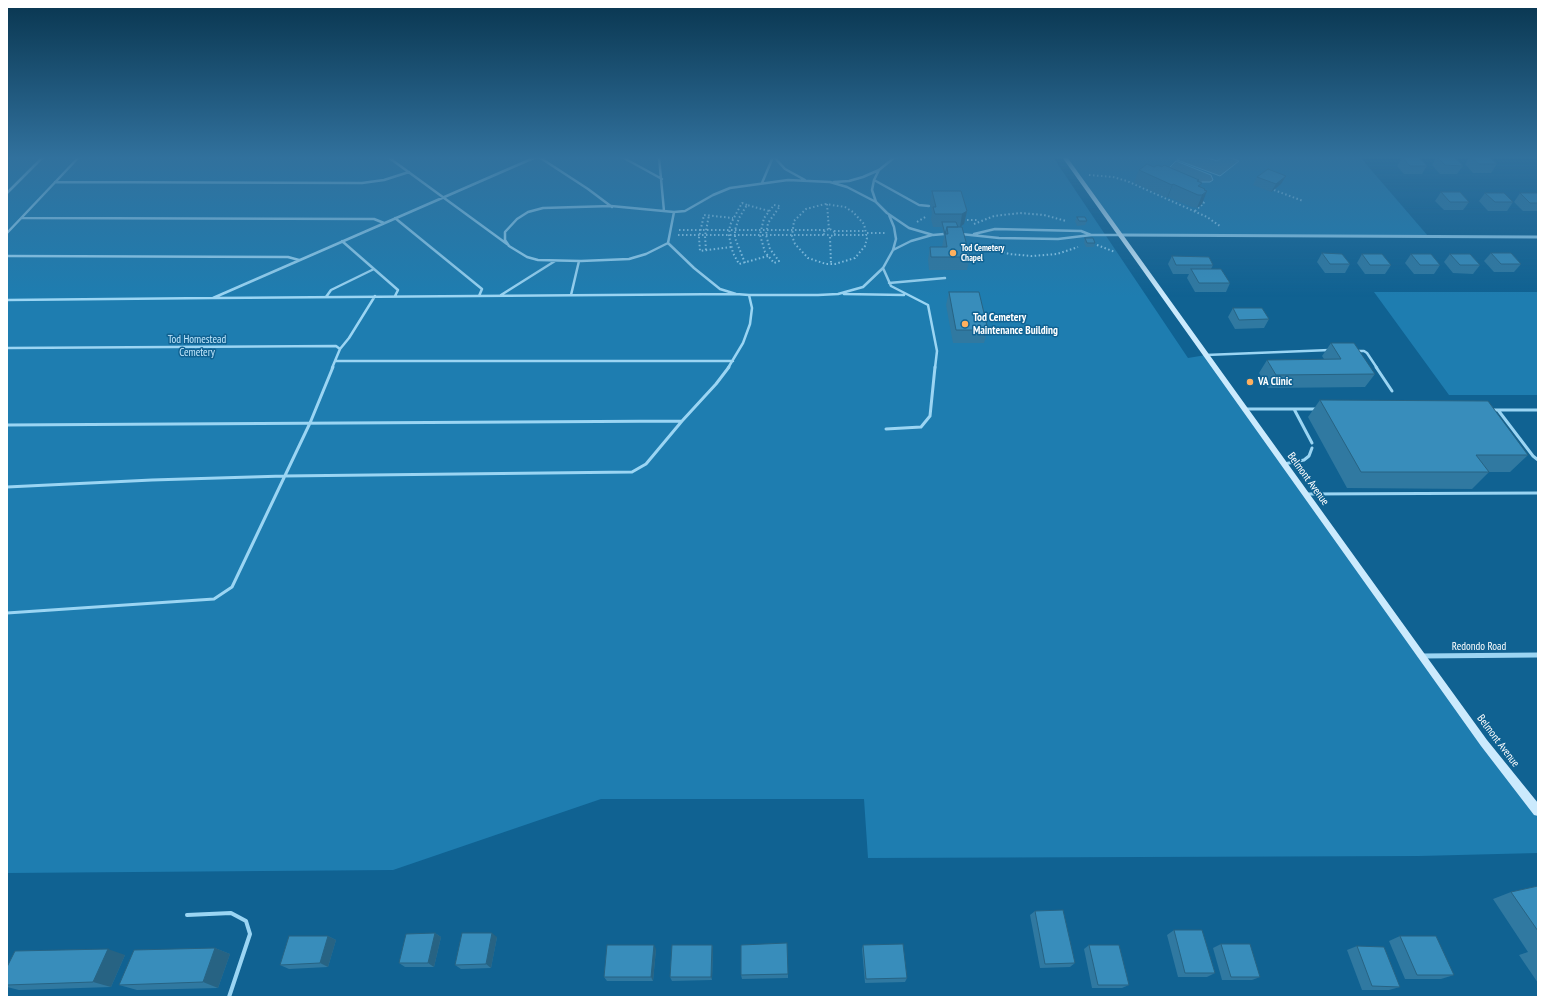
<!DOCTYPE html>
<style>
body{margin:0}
#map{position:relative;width:1545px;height:1004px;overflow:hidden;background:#106292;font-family:"PT Sans Narrow",sans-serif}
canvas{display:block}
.frame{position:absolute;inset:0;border:8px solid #fff;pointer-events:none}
</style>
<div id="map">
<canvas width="1545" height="1004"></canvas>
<div class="frame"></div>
</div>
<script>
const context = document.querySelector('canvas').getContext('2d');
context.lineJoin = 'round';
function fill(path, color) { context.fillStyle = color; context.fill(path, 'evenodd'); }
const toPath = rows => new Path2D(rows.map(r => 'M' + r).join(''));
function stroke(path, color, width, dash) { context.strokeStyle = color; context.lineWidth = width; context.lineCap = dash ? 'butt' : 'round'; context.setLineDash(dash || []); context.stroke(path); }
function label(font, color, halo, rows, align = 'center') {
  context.font = font + ' "PT Sans Narrow",sans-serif'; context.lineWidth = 3; context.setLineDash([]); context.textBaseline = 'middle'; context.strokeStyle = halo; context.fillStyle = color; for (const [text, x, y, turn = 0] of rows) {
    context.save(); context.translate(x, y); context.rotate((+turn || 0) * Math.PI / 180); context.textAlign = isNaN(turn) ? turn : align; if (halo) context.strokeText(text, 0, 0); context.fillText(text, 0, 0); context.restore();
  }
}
fill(toPath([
 [7,157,1053,157,1188,358,1206,355,1538,811,1538,853,1419,856,868,858,864,799,601,799,393,870,7,873],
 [1065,157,1360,157,1428,236,1120,235],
 [1374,292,1538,292,1538,395,1449,395]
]), '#1e7db0');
const water = toPath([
 [1181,157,1205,157,1217,161,1223,157,1229,157,1239,161,1220,176,1177,160,1181,157],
 [1176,161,1211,175,1213,180,1210,182,1202,182,1200,183,1169,168,1176,161]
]);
fill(water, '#4884a5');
stroke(water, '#8cd3f7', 1);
stroke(toPath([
 [1089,175,1113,177,1127,181,1207,217,1220,226],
 [1274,190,1303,201],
 [825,204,845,207,853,212,864,224,867,238,865,246,855,258,835,264,826,264,808,258,795,244,792,236,794,221,806,209,825,204],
 [827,204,829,229],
 [747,205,742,203,730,225,729,236,733,253,739,264,768,256],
 [774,205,780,206,768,223,766,235,770,249,779,261,774,263,765,252,760,235,764,218,774,205],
 [1195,211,1204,203,1201,201],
 [963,220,978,220],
 [917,222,927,216],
 [974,224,994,216,1020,213,1044,215,1066,221],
 [830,229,836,233,833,236,823,234,825,230,830,229],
 [679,230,825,230],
 [834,231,866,231],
 [867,233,886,233],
 [678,235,825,235],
 [834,235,867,235],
 [830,237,831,264],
 [1097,245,1115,252],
 [984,246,1009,254,1032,256,1057,254,1078,247],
 [731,247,700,251,699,237,704,215,733,218],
 [706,250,705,236,709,215],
 [745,263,735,238,735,230,739,218,747,205,769,211]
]), '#9bd5f3', 2, [1.5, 2.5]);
stroke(toPath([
 [388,157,507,244],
 [539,157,588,189,612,207],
 [622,157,662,179],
 [659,157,664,211],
 [774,157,785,169,805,180],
 [874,180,919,205,929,206],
 [55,182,362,183,384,180,409,172],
 [834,182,849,181,863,177,879,170,895,157],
 [762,183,773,157],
 [7,193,43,157],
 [876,202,872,190,874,180,879,170],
 [889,215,894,227,896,239,893,250],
 [22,218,374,219,384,223],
 [395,218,482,289,479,296],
 [7,233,79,157],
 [961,234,999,238,1058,239,1091,235,1120,235],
 [974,234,995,229,1081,231,1091,235],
 [342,241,398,290,395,296],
 [668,243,646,254,629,259,581,261,538,260,527,257,509,246,505,240,505,232,517,219,528,212,543,208,611,206,674,212,685,211,713,195,730,188,788,180,830,182,847,187,876,202,887,213,909,228,933,235,944,234],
 [668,243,694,268,720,289,736,294,749,295,818,295,838,294,863,287,883,268,893,250,911,241,932,235],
 [668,243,674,212],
 [7,256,288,257,299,260],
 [883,268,891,286,928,305,937,351,935,368],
 [889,283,945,278],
 [844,294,904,295],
 [501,295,555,261],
 [571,295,579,261],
 [326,297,331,290,374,269],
 [215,298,736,294],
 [7,300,213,298,536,157],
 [7,348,336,346,340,349,332,368],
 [340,349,349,338,375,296],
 [1356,351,1364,351,1367,353,1377,368],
 [1206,355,1330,350],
 [335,361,733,361],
 [728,368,743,343,750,324,752,308,749,295]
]), '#9bd5f3', 2.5);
stroke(toPath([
 [1376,367,1392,391],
 [1245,409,1317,409],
 [1294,409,1312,443],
 [1491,410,1538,410],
 [1498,410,1533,456,1538,460],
 [7,425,682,421,716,384,729,367],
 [886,429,921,427,930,416,935,367],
 [1284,464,1304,460,1309,456,1312,448],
 [7,487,152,480,284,476,632,472,646,464,682,421],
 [1307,494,1538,493],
 [7,613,214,599,232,587,310,423,333,367]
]), '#9bd5f3', 3);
stroke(toPath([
 [187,915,231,913,246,921,250,934,229,997]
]), '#9bd5f3', 4);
stroke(toPath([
 [1120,235,1538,237]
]), '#9bd5f3', 3);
stroke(toPath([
 [1422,656,1538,655]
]), '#9bd5f3', 5);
fill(toPath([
 [1062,157,1067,157,1424,653,1487,740,1538,803,1538,816,1534,815,1481,746,1062,157]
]), '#cbeafd');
fill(toPath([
 [1402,157,1427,166,1422,174,1404,174,1397,166],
 [1437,157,1463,166,1457,174,1440,174,1432,165],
 [1470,157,1489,157,1497,164,1491,173,1473,173,1465,164],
 [1154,167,1199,180,1198,181,1202,183,1200,186,1205,190,1202,204,1197,208,1192,207,1168,197,1167,198,1134,183,1139,170],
 [1257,177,1281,184,1271,192,1253,185],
 [932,191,967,211,964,224,960,227,957,227,970,257,967,270,929,270,928,260,930,247,942,247,944,236,942,227,933,227,931,219,932,213,930,203],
 [1441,192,1469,202,1463,210,1444,210,1435,201],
 [1485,193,1513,202,1507,211,1488,211,1479,201],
 [1520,193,1538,193,1538,211,1523,211,1514,202],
 [1077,217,1087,221,1085,225,1077,226,1075,221],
 [1085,238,1095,243,1094,247,1086,247,1084,243],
 [1322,253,1350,264,1345,273,1325,273,1317,262],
 [1491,253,1521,264,1514,272,1494,272,1484,261],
 [1362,254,1391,265,1385,274,1365,274,1357,263],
 [1411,254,1440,265,1434,274,1414,274,1405,263],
 [1450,254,1480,265,1473,274,1453,273,1444,262],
 [1172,256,1213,265,1211,269,1230,283,1226,292,1195,292,1187,278,1189,274,1173,274,1168,264],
 [949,292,988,330,984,343,953,343,946,305],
 [1233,308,1269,319,1264,328,1235,329,1228,317],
 [1331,343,1375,374,1365,387,1268,388,1259,373,1267,360,1324,359,1322,356],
 [1320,400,1528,455,1510,472,1488,472,1489,472,1472,489,1347,488,1308,417],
 [1538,886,1538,983,1519,955,1528,952,1493,899,1511,892],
 [1035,911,1075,963,1070,967,1040,968,1030,915],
 [1174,930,1215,973,1207,977,1178,977,1167,935],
 [435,933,441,937,434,967,405,967,399,963],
 [328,936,336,940,328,967,289,969,280,965],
 [1400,936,1454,975,1441,979,1405,979,1389,941],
 [497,937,491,968,461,969,455,965],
 [1221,944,1260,977,1252,980,1222,980,1213,948],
 [712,945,713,949,712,980,672,981,670,977],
 [863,945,907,978,905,982,865,983,862,949],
 [1089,945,1129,985,1122,988,1092,988,1084,949],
 [1357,946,1400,987,1389,990,1362,990,1347,950],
 [215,948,230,954,218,988,137,990,119,985],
 [656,949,653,981,607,981,604,977],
 [125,955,111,987,19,990,7,987,7,967],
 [788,974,788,978,742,979,741,975]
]), '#3079a1');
fill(toPath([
 [1286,176,1281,184,1271,192,1276,184],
 [1173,184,1168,197,1167,198,1172,185],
 [1205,189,1203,195,1207,191,1202,204,1197,208,1204,190],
 [967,211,964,224,960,227,962,214],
 [435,933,441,937,434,967,428,963],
 [492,933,497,937,491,968,486,964],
 [328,936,336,940,328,967,320,963],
 [654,945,656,949,653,981,651,977],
 [712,945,713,949,712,980,711,977],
 [215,948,230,954,218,988,203,982],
 [108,949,125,955,111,987,93,982]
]), '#276383');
const building = toPath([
 [1402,157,1419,157,1427,166,1410,166,1402,157],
 [1437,157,1455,157,1463,166,1445,165,1437,157],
 [1471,157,1489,157,1497,164,1479,164,1471,157],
 [1147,164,1154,167,1158,165,1162,167,1164,165,1199,180,1197,181,1202,183,1198,186,1205,189,1204,190,1207,191,1202,195,1198,195,1173,184,1172,185,1139,170,1147,164],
 [1268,169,1286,176,1276,184,1257,177,1268,169],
 [932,191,961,191,967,211,962,214,935,214,933,207,936,207,932,191],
 [1441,192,1460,192,1469,202,1450,202,1441,192],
 [1485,193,1504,193,1513,202,1495,202,1485,193],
 [1520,193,1538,193,1538,203,1530,203,1520,193],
 [1077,217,1085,217,1087,221,1079,221,1077,217],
 [942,222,956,222,958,227,947,227,945,234,942,222],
 [947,227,962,227,970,257,931,257,930,247,947,247,945,234,948,234,947,227],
 [1085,238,1093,238,1095,243,1087,243,1085,238],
 [1322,253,1342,254,1350,264,1330,264,1322,253],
 [1491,253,1511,253,1521,264,1501,264,1491,253],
 [1362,254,1382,254,1391,265,1370,265,1362,254],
 [1411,254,1431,254,1440,265,1420,265,1411,254],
 [1450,254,1470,254,1480,265,1460,265,1450,254],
 [1172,256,1209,257,1213,265,1176,265,1172,256],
 [1191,269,1221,269,1230,283,1199,283,1191,269],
 [949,292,979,292,988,330,956,330,949,292],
 [1233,308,1262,308,1269,319,1239,320,1233,308],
 [1331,343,1354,343,1375,374,1276,375,1267,360,1341,359,1331,343],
 [1320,400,1488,401,1528,455,1476,455,1489,472,1361,472,1320,400],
 [1538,886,1538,931,1511,892,1538,886],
 [1063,910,1075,963,1045,964,1035,911,1063,910],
 [1174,930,1202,930,1215,973,1185,973,1174,930],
 [435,933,428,963,399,963,406,934,435,933],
 [462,933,492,933,486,964,455,965,462,933],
 [289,936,328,936,320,963,280,965,289,936],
 [1400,936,1436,936,1454,975,1417,975,1400,936],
 [787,943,788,974,741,975,741,945,787,943],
 [903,944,907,978,866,979,863,945,903,944],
 [1221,944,1250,944,1260,977,1231,977,1221,944],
 [607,945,654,945,651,977,604,977,607,945],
 [672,945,712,945,711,977,670,977,672,945],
 [1089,945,1119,945,1129,985,1098,985,1089,945],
 [1357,946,1384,947,1400,987,1372,986,1357,946],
 [215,948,203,982,119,985,134,950,215,948],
 [108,949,93,982,7,985,7,967,15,951,108,949]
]);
fill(building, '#388dbb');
stroke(building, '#276383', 1);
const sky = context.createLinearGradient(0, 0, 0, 297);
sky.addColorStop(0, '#093650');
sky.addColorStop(0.53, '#31719d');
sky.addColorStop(1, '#31719d00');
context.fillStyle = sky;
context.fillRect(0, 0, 1545, 297);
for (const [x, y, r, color] of [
 [953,253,4,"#ffb05e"],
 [965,324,4,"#ffb05e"],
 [1250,382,4,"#ffb05e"]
]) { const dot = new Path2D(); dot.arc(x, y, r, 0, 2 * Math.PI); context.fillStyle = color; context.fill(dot); stroke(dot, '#106292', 1.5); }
label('bold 9px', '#fff', '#106292', [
 ["Tod Cemetery",961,248],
 ["Chapel",961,258]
], 'left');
label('bold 11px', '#fff', '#106292', [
 ["Tod Cemetery",973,318],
 ["Maintenance Building",973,331],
 ["VA Clinic",1258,382]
], 'left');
label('11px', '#c3e9fe', '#106292', [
 ["Tod Homestead",197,340],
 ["Cemetery",197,353]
]);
label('11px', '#fff', '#106292', [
 ["Belmont Avenue",1308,479,54],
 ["Redondo Road",1479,647],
 ["Belmont Avenue",1498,741,53]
]);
</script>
